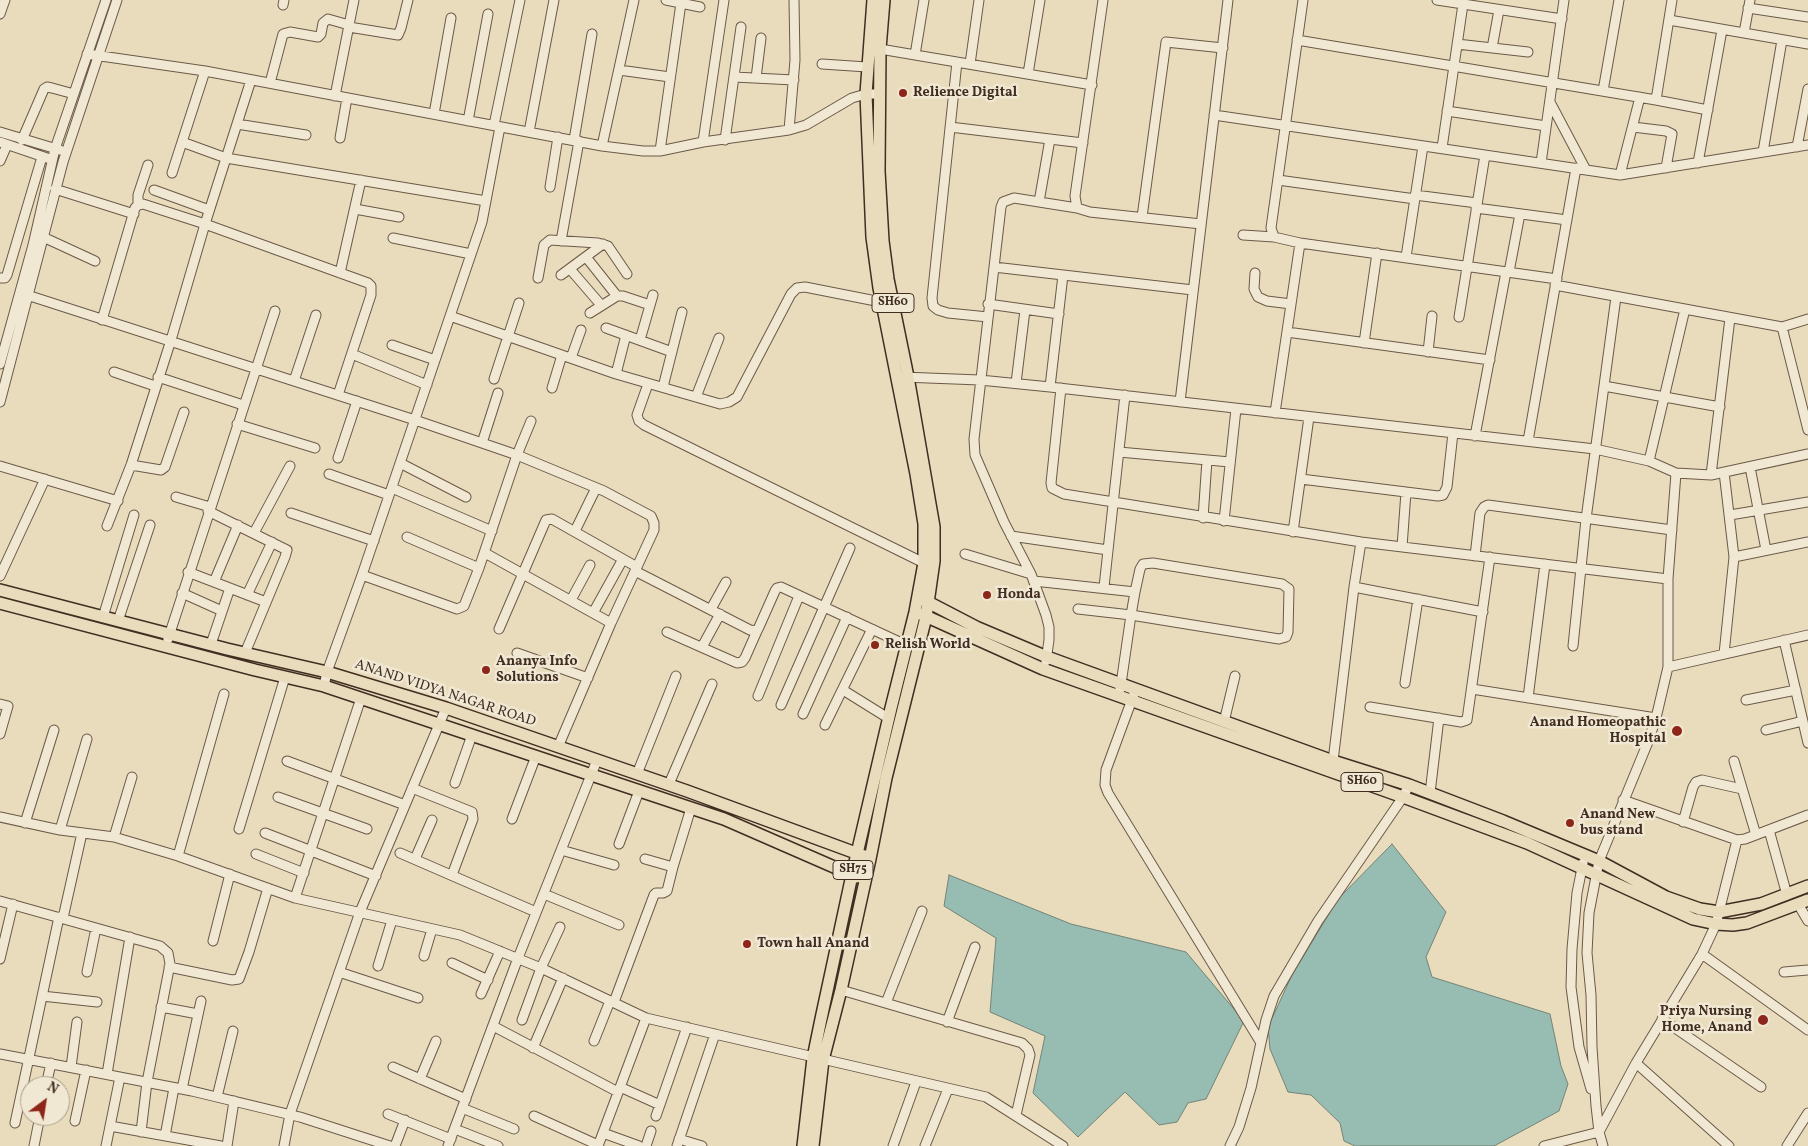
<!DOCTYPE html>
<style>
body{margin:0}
#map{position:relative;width:1808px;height:1146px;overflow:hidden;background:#e8dcbc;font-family:Vollkorn,serif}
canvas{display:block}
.north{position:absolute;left:20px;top:1076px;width:50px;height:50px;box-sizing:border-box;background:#f0e8d3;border:1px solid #aa9d8c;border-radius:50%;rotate:31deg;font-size:14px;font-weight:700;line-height:20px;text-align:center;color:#422d22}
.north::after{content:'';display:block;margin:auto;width:18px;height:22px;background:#8f2418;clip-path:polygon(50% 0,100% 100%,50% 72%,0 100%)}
</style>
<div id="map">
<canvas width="1808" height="1146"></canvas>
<div class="north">N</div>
</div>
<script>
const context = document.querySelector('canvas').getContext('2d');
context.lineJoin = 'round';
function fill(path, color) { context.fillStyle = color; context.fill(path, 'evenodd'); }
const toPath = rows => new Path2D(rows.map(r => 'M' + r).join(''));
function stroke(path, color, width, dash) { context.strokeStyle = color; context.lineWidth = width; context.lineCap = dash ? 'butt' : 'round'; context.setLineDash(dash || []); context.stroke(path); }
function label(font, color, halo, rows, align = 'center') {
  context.font = font + ' Vollkorn,serif'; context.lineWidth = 5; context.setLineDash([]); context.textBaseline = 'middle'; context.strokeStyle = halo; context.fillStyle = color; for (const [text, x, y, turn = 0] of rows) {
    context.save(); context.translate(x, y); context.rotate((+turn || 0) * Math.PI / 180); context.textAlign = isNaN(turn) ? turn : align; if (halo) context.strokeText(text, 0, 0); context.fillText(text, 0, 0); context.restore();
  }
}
const water = toPath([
 [1392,844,1446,912,1426,957,1432,977,1550,1014,1561,1066,1568,1084,1559,1111,1494,1146,1355,1146,1344,1141,1340,1123,1311,1095,1288,1092,1270,1049,1268,1027,1292,975,1338,899,1392,844],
 [949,875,1071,924,1186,952,1244,1021,1206,1099,1188,1103,1177,1122,1159,1125,1125,1092,1078,1137,1033,1093,1045,1036,990,1012,996,938,944,906,949,875]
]);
fill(water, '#97bcb1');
stroke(water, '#758378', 1);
const minor = toPath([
 [666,0,700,7],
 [1103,0,1075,196,1077,208,1090,212,1201,224],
 [1303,0,1271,228,1274,237,1300,243,1557,279],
 [1437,0,1562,19],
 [283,5,284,0],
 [1748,8,1808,17],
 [0,14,5,0],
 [1669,20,1808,44],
 [349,27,398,35,401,28,408,0],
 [1744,33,1750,0],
 [1297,40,1656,100,1708,110],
 [1457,44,1528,52],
 [1492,48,1499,10],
 [880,49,1092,85],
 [87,54,205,71,602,146,643,151,660,151,703,142,789,130,806,125,852,98,866,94,880,94],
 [915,55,924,0],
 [957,62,932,298,933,306,938,310,948,313,988,317],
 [822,64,867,67],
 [970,64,979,0],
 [619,70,670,77],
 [1028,74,1040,0],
 [734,77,794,80],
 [756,78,761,38],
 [270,83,283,34,290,32,318,37,321,34,323,23,328,19,349,25],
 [1603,91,1619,0],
 [335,96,354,0],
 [1656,100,1672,0],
 [1550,102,1586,170],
 [1447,111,1546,126],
 [434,114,451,18],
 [1214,115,1620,175,1808,145],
 [468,121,488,14],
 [237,124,306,135],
 [494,125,520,0],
 [950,127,1083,143],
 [1633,127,1666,131,1672,134,1666,168],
 [789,130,795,60,794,0],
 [0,132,60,150],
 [529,132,554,0],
 [340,138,347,98],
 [22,140,44,89,47,87,52,88,74,94],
 [574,140,592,34],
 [725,140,741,27],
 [0,142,47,158],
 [182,142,226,158,486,201],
 [703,142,724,0],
 [602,146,634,0],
 [1797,147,1808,89],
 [1442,148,1463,4],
 [660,151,681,3],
 [1763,152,1782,40],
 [0,161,7,145],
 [1541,163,1564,0],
 [1698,163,1722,30],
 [172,173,205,71],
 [1620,175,1640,97],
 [1278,180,1415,199],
 [550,187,558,137],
 [55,189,134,214],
 [154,190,209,210],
 [1415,195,1477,203],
 [1039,202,1050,139],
 [138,205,138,195,148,165],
 [1476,208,1567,220],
 [355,209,399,217],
 [1142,217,1166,42,1223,48],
 [1243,235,1274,237],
 [43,237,95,261],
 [393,238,471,254],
 [561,241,579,141],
 [586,257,617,296],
 [1406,257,1423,146],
 [994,267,1193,290],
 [570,269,601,305],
 [1509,272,1520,214],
 [340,273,361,180],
 [1255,273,1254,289,1258,297,1267,301,1291,304],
 [561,275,603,244],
 [0,278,5,278,7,275,42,157],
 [538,278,544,245,550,240,598,243,608,246,627,274],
 [1555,285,1782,327,1808,319],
 [27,295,415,420,517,455,604,491,651,516,654,523,654,530,611,623,558,747],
 [988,304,1059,314],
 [590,313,617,296,623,296,650,305],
 [450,316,616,374,720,404,729,402,737,397,791,294,797,288,805,287,886,303],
 [1459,317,1485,155],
 [102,320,135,208,138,205,143,204,205,224,368,283,371,286,371,295,338,395],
 [1782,327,1808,430],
 [606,328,672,352],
 [1287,332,1490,360],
 [640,340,653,295],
 [1364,343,1377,253],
 [392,345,435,360],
 [1428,352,1432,316],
 [352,354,427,385],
 [571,358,581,330],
 [0,364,33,245,55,149,106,0],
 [114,372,155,386],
 [616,374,626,335],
 [158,377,243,405],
 [902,377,980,380,1050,387,1595,449,1649,461,1676,473,1711,475,1808,454],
 [494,379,519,303],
 [294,381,316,315],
 [1016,383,1025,310],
 [648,384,637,415,639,421,644,425,924,563],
 [1604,386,1720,407],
 [663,387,682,312],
 [1050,387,1063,275],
 [552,388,562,355],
 [1061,388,1051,483,1052,488,1064,494,1361,542,1668,579],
 [696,397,719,338],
 [0,402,63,162,117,0],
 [1180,402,1228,0],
 [1275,413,1300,243],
 [237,424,315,448],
 [1475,436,1506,272],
 [1528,441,1576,168],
 [482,443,498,393],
 [1119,452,1230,462],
 [338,458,357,401],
 [1649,461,1685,309],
 [400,463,466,497],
 [131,465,161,470,165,467,184,412],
 [0,466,118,501],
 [1750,467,1766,550],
 [329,474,389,495],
 [1711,475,1730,318],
 [1301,479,1438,496,1443,495,1447,487,1453,433],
 [392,488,492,531],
 [176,497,210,507],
 [208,511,287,550,285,557,245,653],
 [291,513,374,541],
 [1730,515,1808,502],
 [1203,518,1207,460],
 [1224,521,1236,409],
 [107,526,131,465,171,340,205,224,251,80],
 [575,531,596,488],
 [1293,532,1309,417],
 [254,533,290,466],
 [1011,536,1108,550],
 [407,537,479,568],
 [1402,547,1406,492],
 [485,553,611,623],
 [965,554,1031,574],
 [1475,556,1480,513,1484,507,1488,505,1672,530],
 [1734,557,1808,542],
 [635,571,750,630,757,631,759,627,775,591,777,588,781,587,906,645],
 [188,572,266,602],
 [362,575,457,609,464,606,479,568,517,455,531,421],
 [0,576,45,479],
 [1034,581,1135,592],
 [214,582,238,525],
 [1104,587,1125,395],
 [1354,587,1483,612],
 [182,593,222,611],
 [247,595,272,542],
 [571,600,590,565],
 [711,609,726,582],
 [1078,609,1131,615,1279,639,1286,637,1288,632,1289,589,1282,584,1153,563,1143,564,1140,569,1135,592,1131,615,1121,684,1120,689],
 [593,613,623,559],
 [103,617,134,515],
 [118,621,150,525],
 [499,629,546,520,552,519,637,567],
 [667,632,737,663,742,662,745,658,757,631],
 [168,639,275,311],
 [1784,640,1808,743],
 [211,644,230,588],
 [1573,646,1586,519,1616,297],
 [702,647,720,614],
 [517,653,588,678],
 [1724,654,1734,557,1724,472],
 [1046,661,1049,640,1049,627,1046,615,1031,574,1004,522,975,455,974,439,1001,207,1003,202,1014,198,1077,208],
 [1668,667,1808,635],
 [1405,683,1418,599],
 [324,686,327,672,362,575,482,222,500,127],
 [1472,689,1656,718],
 [843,690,888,718],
 [1134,694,1106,770,1105,785,1108,793,1261,1043],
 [758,696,799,596],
 [1528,698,1545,564],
 [1746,700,1796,690],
 [0,704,8,706,0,734],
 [781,705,850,548],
 [1370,707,1461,722,1467,720,1490,557],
 [803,714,847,617],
 [1224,722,1235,676],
 [825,725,872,629],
 [1766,730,1803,721],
 [287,761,405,805],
 [1333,761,1354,587,1361,542],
 [1734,761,1756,835],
 [637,774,676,676],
 [455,783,472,735],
 [669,784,712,684],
 [412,788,472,812,473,819,452,875],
 [1430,793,1439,718],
 [278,797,367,829],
 [1623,800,1737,840,1745,839,1808,815],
 [0,817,60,830,114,837,178,856,295,898,460,935,541,968,646,1018,986,1097,1063,1146],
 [512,819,536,756],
 [1683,822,1693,787,1696,782,1702,780,1742,789],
 [25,823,54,730],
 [239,829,285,677],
 [60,830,87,739],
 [1769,830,1787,895],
 [265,833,376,876],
 [114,837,132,777],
 [619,844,639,791],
 [561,850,614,865],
 [400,853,536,912],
 [256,854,304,873],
 [178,856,224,694],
 [415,859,432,820],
 [645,859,673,867],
 [1583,863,1577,893,1572,949,1571,987,1579,1047,1591,1089],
 [544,894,619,925],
 [295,898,361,698],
 [0,901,160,946,168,953,170,964,147,1082,141,1132],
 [1798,904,1808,921],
 [63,918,82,833],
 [213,941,230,874],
 [1702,954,1808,1030],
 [424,956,432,929],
 [0,959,13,904],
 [452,963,488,980],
 [378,966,392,920],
 [169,967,232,980,239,979,249,952,268,888],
 [87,972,96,928],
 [339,972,418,998],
 [1784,972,1808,970],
 [841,990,1022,1043,1028,1049,1030,1055,1016,1115],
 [481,994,500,951],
 [42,996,97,1002],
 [614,1002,654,895,656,893,663,893,667,891,673,867,691,808],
 [886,1003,922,911],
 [161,1007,198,1014],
 [1662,1019,1761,1087],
 [522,1020,541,968,560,927],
 [947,1022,975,947],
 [493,1026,618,1092],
 [594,1041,610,1001],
 [533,1048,563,978],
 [0,1054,192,1091,300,1117,390,1146],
 [1636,1063,1729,1146],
 [71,1067,77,1022],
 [393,1067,466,1099],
 [107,1074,130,937],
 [420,1079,436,1041],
 [46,1086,51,1063],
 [620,1087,660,1105],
 [182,1089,201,1001],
 [217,1097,233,1031],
 [462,1108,514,1129],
 [388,1114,451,1139],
 [534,1116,598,1145],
 [656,1116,687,1027],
 [75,1121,86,1070],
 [15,1123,59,917],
 [110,1126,221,1146],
 [455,1129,498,1146],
 [603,1133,639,1146],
 [165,1136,174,1088],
 [679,1139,702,1146],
 [34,1146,40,1116],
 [106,1146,120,1077],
 [227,1146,234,1101],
 [284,1146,290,1114,360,912,446,708],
 [395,1146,405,1120],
 [448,1146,518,958,597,760],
 [598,1146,646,1018],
 [646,1146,651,1131],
 [677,1146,715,1034],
 [893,1146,916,1082],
 [925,1146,948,1089],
 [1230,1146,1239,1127,1251,1088,1266,1020,1274,996,1318,921,1403,797,1409,785],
 [1544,1146,1599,1132,1636,1063,1702,954,1716,924,1737,840],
 [1603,1146,1599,1132,1596,1106,1592,1047,1591,995,1587,953,1589,913,1599,861,1648,742,1656,718,1668,667,1668,579,1676,473],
 [1787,1146,1808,1113]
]);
const major = toPath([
 [0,590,227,649,327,672,446,708,687,791,864,856],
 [924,600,976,627,1047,657,1333,761,1409,785,1503,821,1599,861,1666,897,1700,909,1719,912,1761,904,1808,886],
 [0,603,255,670,324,686,724,819,857,877],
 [921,614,1043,669,1403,797,1527,843,1693,919,1716,924,1733,925,1747,923,1808,900],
 [803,1146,813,1058,821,1019,852,875,891,708,915,612,924,563,924,524,916,474,879,288,872,237,866,94,873,0],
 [813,1146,823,1060,841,990,870,859,886,778,926,617,934,561,934,527,908,377,888,279,883,241,879,171,880,49,884,0]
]);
stroke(minor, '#6c5948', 11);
stroke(major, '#422d22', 14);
stroke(minor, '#f0e8d3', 9);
stroke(major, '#e8dcbc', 11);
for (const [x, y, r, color] of [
 [903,93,5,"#8f2418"],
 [987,595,5,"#8f2418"],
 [875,645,5,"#8f2418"],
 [486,670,5,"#8f2418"],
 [1677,731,6,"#8f2418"],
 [1570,823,5,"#8f2418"],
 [747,944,5,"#8f2418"],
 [1763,1020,6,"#8f2418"]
]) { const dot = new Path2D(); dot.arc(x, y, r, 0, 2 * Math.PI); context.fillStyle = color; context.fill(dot); stroke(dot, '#f0e8d3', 2); }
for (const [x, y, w] of [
 [893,303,42],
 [1362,782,42],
 [853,870,40]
]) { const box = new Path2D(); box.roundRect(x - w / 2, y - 9.5, w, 19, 4); context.fillStyle = '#f0e8d3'; context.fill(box); stroke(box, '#422d22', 1); }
label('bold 12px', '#422d22', null, [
 ["SH60",893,303],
 ["SH60",1362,782],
 ["SH75",853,870]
]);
label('bold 14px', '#422d22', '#f0e8d3', [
 ["Relience Digital",913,93],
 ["Honda",997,595],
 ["Relish World",885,645],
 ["Ananya Info",496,662],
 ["Solutions",496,678],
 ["Anand Homeopathic",1666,723,"right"],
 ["Hospital",1666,739,"right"],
 ["Anand New",1580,815],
 ["bus stand",1580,831],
 ["Town hall Anand",757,944],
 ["Priya Nursing",1752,1012,"right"],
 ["Home, Anand",1752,1028,"right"]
], 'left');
label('14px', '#422d22', '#f0e8d3', [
 ["ANAND VIDYA NAGAR ROAD",445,694,18]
]);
</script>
